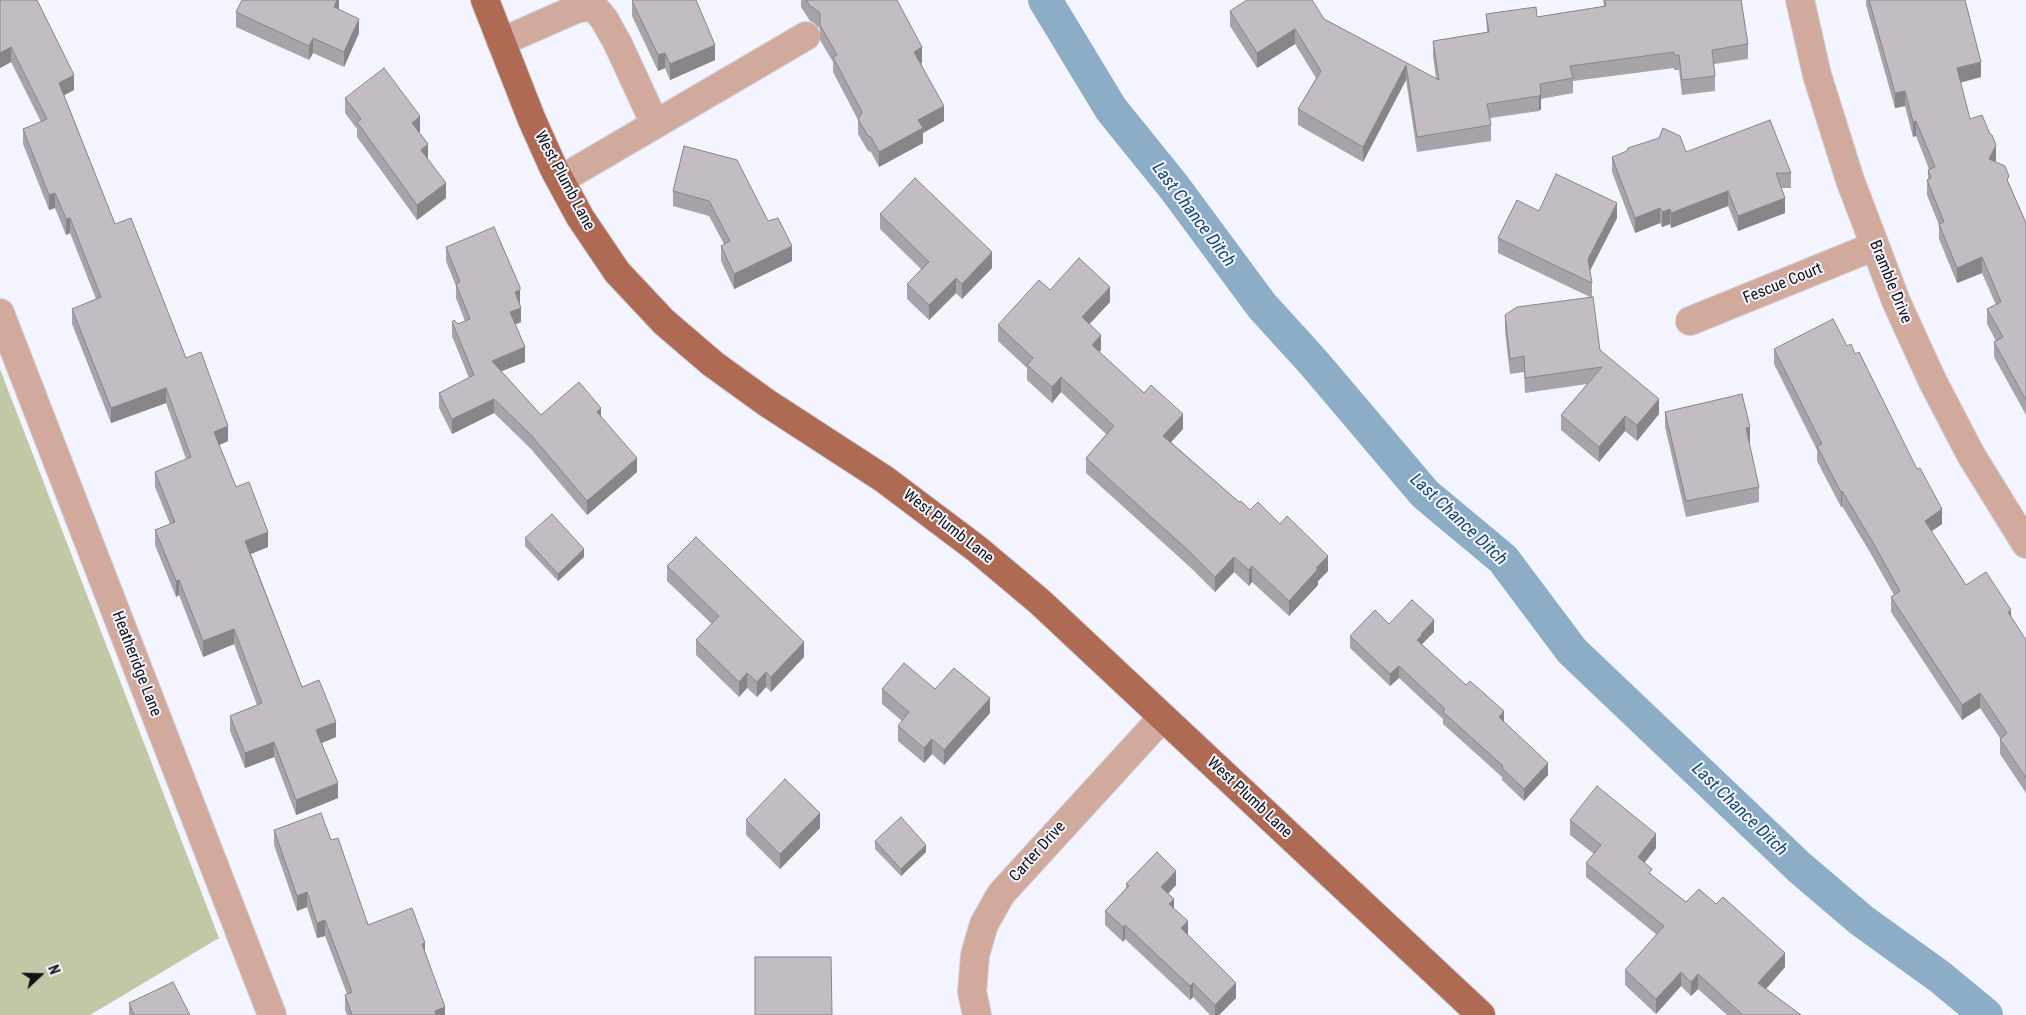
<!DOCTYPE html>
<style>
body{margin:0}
#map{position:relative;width:2026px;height:1015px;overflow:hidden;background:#f3f4fd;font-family:"Roboto Condensed",sans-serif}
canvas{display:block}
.north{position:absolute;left:15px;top:950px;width:50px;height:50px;-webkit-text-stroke:4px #f3f4fd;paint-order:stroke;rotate:69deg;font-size:14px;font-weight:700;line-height:20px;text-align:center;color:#111114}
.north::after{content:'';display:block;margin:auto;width:18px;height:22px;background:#111114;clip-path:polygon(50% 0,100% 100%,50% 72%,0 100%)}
</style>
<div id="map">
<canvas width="2026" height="1015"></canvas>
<div class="north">N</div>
</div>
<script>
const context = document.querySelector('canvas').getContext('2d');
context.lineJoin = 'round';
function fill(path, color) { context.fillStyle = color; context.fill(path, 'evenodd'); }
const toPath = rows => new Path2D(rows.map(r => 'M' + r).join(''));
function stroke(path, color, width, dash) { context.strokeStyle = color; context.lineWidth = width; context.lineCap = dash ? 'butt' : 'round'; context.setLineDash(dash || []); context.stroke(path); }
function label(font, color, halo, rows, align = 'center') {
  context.font = font + ' "Roboto Condensed",sans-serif'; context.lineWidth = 4; context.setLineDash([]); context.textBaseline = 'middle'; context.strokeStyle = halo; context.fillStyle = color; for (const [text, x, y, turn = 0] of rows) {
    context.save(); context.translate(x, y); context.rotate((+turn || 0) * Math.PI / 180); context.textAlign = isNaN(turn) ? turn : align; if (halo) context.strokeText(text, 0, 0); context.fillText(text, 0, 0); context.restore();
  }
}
fill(toPath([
 [0,369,219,938,90,1015,0,1015]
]), '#c1c8a5');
stroke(toPath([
 [1045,0,1111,109,1174,187,1262,306,1313,362,1425,494,1503,559,1572,651,1799,867,1861,920,1940,977,1986,1015]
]), '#8dadc7', 34);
const minor = toPath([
 [1800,0,1817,75,1850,180,1896,301,1932,380,1971,455,2026,544],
 [501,42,576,9,593,6,604,19,618,44,655,124],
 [560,180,806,36],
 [0,313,272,1015],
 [1690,321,1875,246],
 [977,1015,972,992,975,955,984,924,1001,894,1162,718]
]);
const major = toPath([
 [485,0,532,120,554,169,580,217,617,272,664,322,713,364,767,403,884,479,977,549,1040,602,1481,1015]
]);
stroke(minor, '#cfd0d8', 30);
stroke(major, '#cfd0d8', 30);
stroke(minor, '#d2aa9d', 28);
stroke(major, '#ae6a52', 28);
fill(toPath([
 [0,0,74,90,64,95,115,224,186,358,228,441,219,445,236,487,268,547,251,554,302,687,336,737,322,743,338,798,296,815,274,757,245,768,230,731,230,716,257,705,234,644,203,657,179,595,176,597,155,545,155,530,170,524,155,487,155,472,186,459,166,403,111,423,72,324,72,309,96,299,70,233,66,235,55,208,49,210,23,144,23,129,41,122,11,62,0,68],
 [339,0,339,10,359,33,344,67,313,53,309,60,236,27,236,12],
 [801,0,897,0,922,63,921,63,944,121,923,133,923,143,879,167,871,152,868,151,858,134,858,120,833,72,833,62,820,40,820,29,814,23,810,21,801,7],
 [1603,0,1741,0,1748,44,1748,59,1714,64,1715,76,1715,91,1682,95,1679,70,1674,70,1674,68,1573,81,1573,93,1541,99,1541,109,1539,111,1490,118,1491,125,1491,141,1417,152,1406,80,1363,162,1298,125,1298,109,1316,78,1295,44,1257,68,1230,26,1230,11,1324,19,1436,79,1433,56,1433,41,1487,32,1486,14,1537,17,1604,7],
 [1866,0,1965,0,1981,77,1960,83,1970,119,1996,160,1995,162,2009,183,2026,223,2026,415,1994,357,1994,342,1996,341,1987,324,1987,309,1996,305,1982,273,1957,283,1939,239,1939,225,1927,195,1927,180,1928,179,1928,170,1929,169,1916,136,1913,137,1905,106,1895,108,1866,5],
 [632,1,715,60,670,80,665,68,658,71,632,16],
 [345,98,420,132,419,132,428,160,446,198,417,220,357,137,357,129,345,113],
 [684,146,768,221,792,261,734,289,721,261,721,246,724,244,709,216,673,206,673,191],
 [1686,152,1791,173,1791,188,1781,188,1785,213,1738,231,1728,206,1671,228,1670,224,1662,227,1660,223,1635,233,1612,172,1612,157],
 [1539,211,1617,218,1590,271,1592,283,1592,297,1600,350,1659,414,1637,441,1625,431,1599,462,1561,430,1561,415,1587,384,1525,393,1524,372,1510,374,1505,331,1505,315,1590,297,1498,253,1498,238],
 [880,214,992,268,962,299,956,293,929,320,907,299,907,284,921,269,880,229],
 [446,247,520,305,521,322,515,324,525,362,501,371,541,415,601,416,637,472,587,515,531,449,494,413,452,434,439,408,439,393,469,378,452,336,452,322,458,324,465,321,456,298,456,286,446,261],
 [1050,290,1110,302,1089,324,1101,350,1099,352,1183,429,1171,442,1239,502,1328,571,1318,581,1318,585,1289,616,1252,582,1249,586,1234,572,1215,592,1191,568,1086,473,1086,458,1106,434,1061,392,1052,403,1027,380,1027,368,998,341,998,325],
 [1847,346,1855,354,1942,524,1931,531,1966,585,2011,618,2026,640,2026,793,2000,754,2000,738,1980,708,1962,720,1891,612,1891,597,1894,595,1871,554,1842,506,1841,507,1817,461,1817,450,1774,364,1774,349],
 [1665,412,1750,443,1749,443,1759,487,1759,502,1686,517,1665,427],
 [525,538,584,557,558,581,525,546],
 [667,566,804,657,771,692,766,687,757,697,747,688,739,697,696,655,696,640,712,624,667,581],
 [1389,624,1434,632,1422,644,1422,645,1504,722,1548,775,1524,801,1502,780,1502,777,1443,724,1443,719,1399,678,1390,686,1350,648,1350,636],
 [882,689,935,689,990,713,944,765,932,754,924,763,898,741,898,726,902,721,882,704],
 [746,820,820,828,780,869,746,835],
 [1570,820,1656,848,1644,863,1652,876,1686,902,1785,967,1766,989,1801,1015,1727,1015,1698,989,1691,996,1681,986,1656,1014,1625,985,1625,970,1657,935,1586,877,1586,863,1594,854,1570,835],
 [274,830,331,840,368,925,425,954,445,1015,347,1015,345,1010,345,995,347,994,325,936,317,938,307,907,297,911,274,845],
 [875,841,926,852,901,876,875,849],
 [1126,884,1176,885,1169,893,1174,909,1188,935,1236,998,1219,1015,1210,1015,1193,997,1190,1000,1125,939,1123,942,1105,925,1105,911,1126,888],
 [129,1003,190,1015,129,1015]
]), '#a8a3a8');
fill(toPath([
 [337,0,339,0,339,11,334,7],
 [359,19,359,33,344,67,344,52],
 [1295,29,1295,44,1257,68,1257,53],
 [313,38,313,53,309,60,309,46],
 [715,45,715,60,670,80,670,64],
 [11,47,11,62,0,68,0,53],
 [922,47,922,63,914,67,914,52],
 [665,53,665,68,658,71,658,55],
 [1981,62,1981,77,1957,83,1957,68],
 [1406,65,1406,80,1363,162,1363,147],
 [74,75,74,90,59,98,59,83],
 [1905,91,1905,106,1895,108,1895,93],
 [1541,94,1541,109,1539,111,1539,96],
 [944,106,944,121,923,133,923,143,879,167,879,152,918,120],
 [420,116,420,132,412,138,412,123],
 [1916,121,1916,136,1913,137,1913,122],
 [428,144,428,160,421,150],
 [1996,145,1996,160,1989,174,1989,159],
 [446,183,446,198,417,220,417,205],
 [1728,191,1728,206,1671,228,1671,213],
 [55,193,55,208,49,210,49,195],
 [1785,198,1785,213,1738,231,1738,216],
 [1617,203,1617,218,1588,274,1588,259],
 [1660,208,1660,223,1635,233,1635,218],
 [1670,209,1670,224,1662,227,1662,212],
 [70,218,70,233,66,235,66,219],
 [792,246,792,261,734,289,734,274],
 [992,252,992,268,962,299,962,284],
 [1982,257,1982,273,1957,283,1957,268],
 [956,278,956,293,929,320,929,305],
 [1110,287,1110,302,1082,332,1082,317],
 [520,290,520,305,515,292],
 [521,308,521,322,510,327,510,312],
 [1101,335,1101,350,1092,360,1092,345],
 [525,347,525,362,492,375,492,361],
 [1061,377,1061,392,1052,403,1052,387],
 [166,388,166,403,111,423,111,408],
 [494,399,494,413,452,434,452,419],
 [1659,399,1659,414,1637,441,1637,425],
 [601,408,601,422,597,412],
 [1183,414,1183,429,1163,451,1163,436],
 [1625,416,1625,431,1599,462,1599,447],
 [228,426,228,441,214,447,214,432],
 [1750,427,1750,443,1746,444,1746,428],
 [637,458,637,472,587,515,587,501],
 [1842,491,1842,506,1841,507,1841,492],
 [1942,509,1942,524,1925,536,1925,521],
 [268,532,268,547,245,556,245,541],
 [584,549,584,557,558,581,558,574],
 [1328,556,1328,571,1318,581,1318,585,1289,616,1289,601,1316,568],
 [1234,557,1234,572,1215,592,1215,577],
 [1252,566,1252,582,1249,586,1249,570],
 [179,580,179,595,176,597,176,581],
 [2011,610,2011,625,2008,612],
 [1434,620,1434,632,1422,644,1422,647,1417,640,1421,634],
 [234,629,234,644,203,657,203,641],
 [804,642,804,657,771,692,771,677],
 [1399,666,1399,678,1390,686,1390,674],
 [766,672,766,687,757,697,757,682],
 [747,673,747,688,739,697,739,682],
 [1980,693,1980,708,1962,720,1962,705],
 [990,698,990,713,944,765,944,750],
 [1504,711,1504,723,1499,717],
 [336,722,336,737,316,745,316,730],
 [932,739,932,754,924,763,924,748],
 [274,742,274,757,245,768,245,753],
 [1548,763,1548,775,1524,801,1524,789],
 [338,783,338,798,296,815,296,800],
 [820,813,820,828,780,869,780,854],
 [1656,834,1656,848,1638,871,1638,857],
 [926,845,926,852,901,876,901,869],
 [1176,871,1176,885,1161,901,1161,887],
 [307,892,307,907,297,911,297,896],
 [1174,899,1174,913,1169,904],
 [325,920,325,936,317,938,317,923],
 [1188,921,1188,936,1181,928],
 [1125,925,1125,939,1123,942,1123,927],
 [425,943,425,958,422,944],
 [1785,953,1785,967,1758,998,1758,983],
 [1681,972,1681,986,1656,1014,1656,999],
 [1698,974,1698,989,1691,996,1691,982],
 [1193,983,1193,997,1190,1000,1190,986],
 [1236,983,1236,998,1219,1015,1215,1015,1215,1005],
 [445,1007,445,1015,435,1015,435,1011]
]), '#888488');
const building = toPath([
 [0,0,37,0,74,75,59,83,115,224,131,218,186,358,201,352,228,426,214,432,236,487,249,482,268,532,245,541,302,687,319,680,336,722,316,730,338,783,296,800,274,742,245,753,230,716,262,703,234,629,203,641,179,580,176,581,155,530,175,522,155,472,191,457,166,388,111,408,72,309,101,297,70,218,66,219,55,193,49,195,23,129,47,119,11,47,0,53,0,0],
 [242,0,337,0,334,7,359,19,344,52,313,38,309,46,236,12,242,0],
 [633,0,696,0,715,45,670,64,665,53,658,55,632,1,633,0],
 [806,0,897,0,922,47,914,52,944,106,918,120,923,128,879,152,871,137,868,136,858,119,862,112,833,57,837,55,820,25,820,13,814,8,810,6,806,0],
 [1247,0,1312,0,1324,19,1439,80,1433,41,1489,32,1486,14,1536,7,1537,17,1606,6,1605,0,1741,0,1748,44,1712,50,1715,76,1682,80,1679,55,1674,55,1674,52,1570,66,1573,78,1540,84,1541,94,1539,96,1487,104,1491,125,1417,137,1406,65,1363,147,1298,109,1321,71,1295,29,1257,53,1230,11,1247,0],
 [1869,0,1965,0,1981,62,1957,68,1970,119,1982,115,1990,134,1992,135,1996,145,1989,159,2005,166,2009,176,2007,180,2026,223,2026,400,1994,342,2003,337,1987,309,2001,302,1982,257,1957,268,1939,224,1944,222,1927,180,1931,178,1928,170,1935,167,1916,121,1913,122,1905,91,1895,93,1869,0],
 [384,68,420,116,412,123,428,144,421,150,446,183,417,205,357,122,361,119,345,98,384,68],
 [1770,120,1791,173,1776,173,1785,198,1738,216,1728,191,1671,213,1670,209,1662,212,1660,208,1635,218,1612,157,1627,151,1628,148,1659,138,1663,128,1680,136,1686,152,1770,120],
 [684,146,737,160,768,221,778,218,792,246,734,274,721,246,730,241,709,201,673,191,684,146],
 [1556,174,1617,203,1588,259,1592,283,1498,238,1517,200,1539,211,1556,174],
 [915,178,992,252,962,284,956,278,929,305,907,284,929,262,880,214,915,178],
 [494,227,520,287,520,290,515,292,521,308,510,312,525,347,492,361,541,415,579,382,601,408,597,412,637,458,587,501,531,435,494,399,452,419,439,393,474,375,452,322,454,320,458,324,470,319,456,284,460,282,446,247,494,227],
 [1079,258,1110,287,1082,317,1101,335,1092,345,1144,393,1151,385,1183,414,1163,436,1239,502,1241,501,1250,510,1258,502,1280,524,1287,516,1328,556,1316,568,1318,569,1289,601,1252,566,1249,570,1234,557,1215,577,1191,553,1086,458,1114,426,1061,377,1052,387,1027,365,1033,358,998,325,1039,280,1050,290,1079,258],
 [1593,297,1600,350,1659,399,1637,425,1625,416,1599,447,1561,415,1602,367,1525,378,1524,356,1510,359,1505,315,1517,307,1593,297],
 [1833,319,1847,346,1851,344,1855,354,1859,352,1917,469,1920,468,1942,509,1925,521,1966,585,1986,572,2011,610,2008,612,2026,640,2026,778,2000,739,2007,733,1980,693,1962,705,1891,597,1900,591,1871,539,1842,491,1841,492,1817,446,1822,444,1774,349,1833,319],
 [1742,394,1750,427,1746,428,1759,487,1686,501,1665,412,1742,394],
 [552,514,584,549,558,574,525,538,552,514],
 [696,537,804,642,771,677,766,672,757,682,747,673,739,682,696,640,719,616,667,566,696,537],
 [1412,600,1434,620,1421,634,1422,635,1417,640,1466,685,1470,681,1504,711,1499,717,1548,763,1524,789,1502,768,1503,766,1443,712,1445,709,1399,666,1390,674,1350,636,1375,610,1389,624,1412,600],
 [904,663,935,689,954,668,990,698,944,750,932,739,924,748,898,726,909,712,882,689,904,663],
 [785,779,820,813,780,854,746,820,785,779],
 [1597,786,1656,834,1638,857,1652,869,1649,873,1686,902,1699,889,1716,904,1723,897,1785,953,1758,983,1801,1015,1743,1015,1698,974,1691,982,1681,972,1656,999,1625,970,1664,926,1586,863,1601,845,1570,820,1597,786],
 [321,813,331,840,338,838,368,925,412,908,425,943,422,944,445,1007,435,1011,436,1015,352,1015,345,995,352,992,325,920,317,923,307,892,297,896,274,830,321,813],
 [901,817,926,845,901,869,875,841,901,817],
 [1157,852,1176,871,1161,887,1174,899,1169,904,1188,921,1181,928,1236,983,1215,1005,1193,983,1190,986,1125,925,1123,927,1105,911,1129,886,1126,884,1157,852],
 [755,957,831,957,832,1015,755,1015,755,957],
 [173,982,190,1015,134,1015,129,1003,173,982]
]);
fill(building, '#c3bdc3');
stroke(building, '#888488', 1);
label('16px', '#111114', '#f3f4fd', [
 ["West Plumb Lane",564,181,62],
 ["Bramble Drive",1890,282,68],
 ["Fescue Court",1783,284,-22],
 ["West Plumb Lane",948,527,38],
 ["Heatheridge Lane",136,664,69],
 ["West Plumb Lane",1249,798,43],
 ["Carter Drive",1038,852,-48]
]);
label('italic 18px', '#14486c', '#f3f4fd', [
 ["Last Chance Ditch",1193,215,53],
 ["Last Chance Ditch",1458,520,43],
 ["Last Chance Ditch",1739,810,44]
]);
</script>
